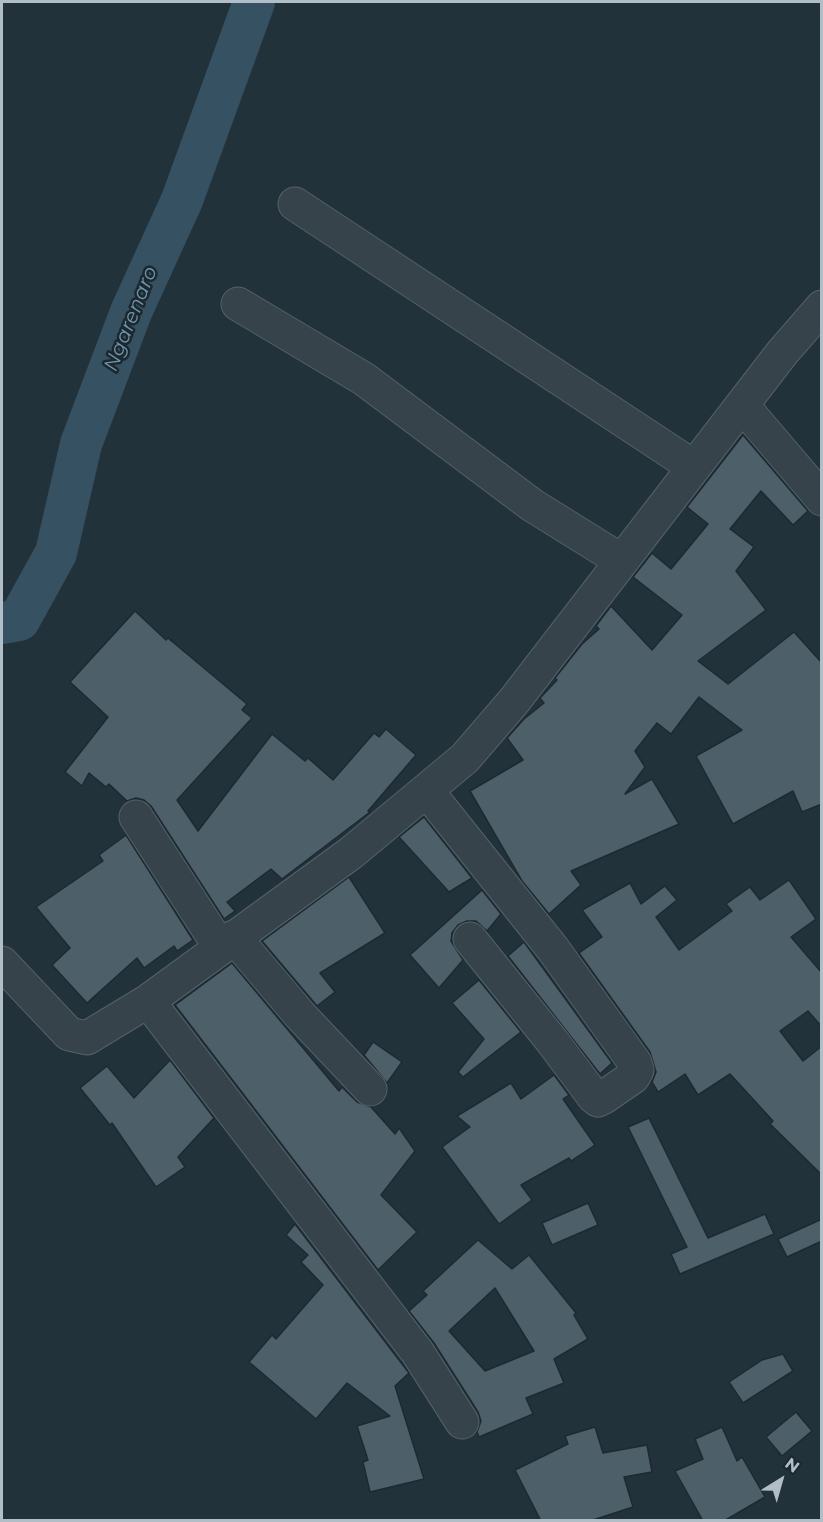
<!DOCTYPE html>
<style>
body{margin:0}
#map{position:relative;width:823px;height:1522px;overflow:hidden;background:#22323b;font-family:Montserrat,sans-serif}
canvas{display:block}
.frame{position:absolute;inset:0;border:3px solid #b1bec7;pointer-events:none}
.north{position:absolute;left:751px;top:1450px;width:60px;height:60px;-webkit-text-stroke:4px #1b2830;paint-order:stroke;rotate:37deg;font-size:16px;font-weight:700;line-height:24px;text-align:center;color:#b1bec7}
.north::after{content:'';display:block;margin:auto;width:21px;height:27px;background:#b1bec7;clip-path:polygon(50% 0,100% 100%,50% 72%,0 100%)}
</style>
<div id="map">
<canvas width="823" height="1522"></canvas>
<div class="frame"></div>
<div class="north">N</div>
</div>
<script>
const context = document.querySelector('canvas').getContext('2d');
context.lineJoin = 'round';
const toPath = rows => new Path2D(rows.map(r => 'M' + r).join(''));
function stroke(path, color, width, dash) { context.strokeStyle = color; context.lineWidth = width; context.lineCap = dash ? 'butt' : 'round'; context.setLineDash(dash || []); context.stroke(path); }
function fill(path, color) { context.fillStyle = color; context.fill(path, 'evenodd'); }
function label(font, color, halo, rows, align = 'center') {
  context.font = font + ' Montserrat,sans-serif'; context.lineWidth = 5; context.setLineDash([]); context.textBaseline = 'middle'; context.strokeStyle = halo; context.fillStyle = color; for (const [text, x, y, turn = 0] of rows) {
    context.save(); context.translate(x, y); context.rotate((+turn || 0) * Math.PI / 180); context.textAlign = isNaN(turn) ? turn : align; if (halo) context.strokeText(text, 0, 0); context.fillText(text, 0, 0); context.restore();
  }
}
stroke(toPath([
 [2,623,19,620,56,553,81,444,131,312,182,200,254,2]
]), '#365162', 42);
const building = toPath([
 [743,435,808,511,793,525,761,491,730,529,754,547,736,571,766,610,698,661,728,684,794,632,822,663,822,804,802,812,793,791,733,824,696,756,742,730,699,697,671,734,657,723,635,751,645,767,625,794,652,779,679,824,571,871,581,885,549,914,522,881,470,791,523,760,507,738,524,719,544,703,540,698,557,680,555,678,582,644,599,629,596,626,611,606,652,650,682,615,633,577,652,553,671,569,708,524,687,507,743,435],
 [135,611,166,640,168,638,247,704,242,710,252,718,177,800,198,831,272,734,305,761,308,758,333,780,374,733,379,737,386,729,416,755,368,811,370,812,282,879,271,869,227,902,235,911,224,919,151,806,144,800,136,798,127,801,109,784,106,787,89,773,82,786,65,772,108,717,70,682,135,611],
 [424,817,472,878,449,892,399,837,424,817],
 [126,835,193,940,177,951,174,946,144,968,137,958,87,1003,52,965,70,948,36,907,103,861,99,855,126,835],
 [349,877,385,933,320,973,335,992,317,1006,262,941,349,877],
 [789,880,816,919,791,937,822,973,822,1027,808,1011,780,1031,803,1061,822,1046,822,1175,770,1124,773,1121,730,1074,698,1095,685,1074,658,1092,652,1082,656,1072,650,1052,579,953,602,937,582,910,630,883,641,904,665,886,677,900,656,917,679,950,732,911,726,904,750,887,760,900,789,880],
 [482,890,501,914,487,931,476,921,467,921,458,925,452,933,451,941,463,960,439,988,410,955,482,890],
 [524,942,612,1063,600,1074,508,956,524,942],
 [232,963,339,1091,342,1087,357,1102,371,1107,395,1134,399,1128,415,1151,381,1195,417,1232,378,1270,175,1005,232,963],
 [479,980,521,1032,463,1077,458,1072,484,1039,452,1003,479,980],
 [373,1042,402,1062,387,1083,364,1055,373,1042],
 [170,1060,214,1118,178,1157,185,1167,156,1187,112,1123,110,1125,80,1088,107,1066,134,1098,170,1060],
 [554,1075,569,1095,563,1099,595,1145,571,1161,569,1158,521,1185,532,1200,499,1224,442,1147,470,1127,457,1116,511,1083,521,1099,554,1075],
 [649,1118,708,1238,765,1214,774,1234,680,1274,671,1254,687,1247,628,1127,649,1118],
 [588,1203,598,1225,552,1245,542,1223,588,1203],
 [822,1219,822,1241,787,1257,778,1239,822,1219],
 [295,1224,409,1373,395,1386,424,1479,370,1492,363,1462,368,1460,357,1426,390,1416,347,1383,316,1419,249,1362,272,1335,276,1339,323,1285,301,1262,308,1255,286,1235,295,1224],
 [478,1240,512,1269,529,1255,576,1313,574,1315,588,1339,554,1359,564,1383,526,1398,533,1414,479,1437,477,1432,481,1421,478,1412,434,1343,409,1311,427,1295,423,1291,478,1240],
 [495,1288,534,1351,485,1371,449,1331,495,1288],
 [783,1354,793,1371,743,1403,729,1382,762,1360,783,1354],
 [796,1412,812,1431,782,1456,766,1437,796,1412],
 [595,1427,603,1453,647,1445,652,1472,624,1477,633,1507,590,1521,541,1521,515,1470,568,1444,565,1436,595,1427],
 [722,1427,737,1461,742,1457,765,1497,724,1521,703,1521,675,1471,703,1459,695,1439,722,1427]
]);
fill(building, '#4d5f69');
stroke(building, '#1d2a32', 1.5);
const minor = toPath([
 [295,204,694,467],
 [238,304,364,379,532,505,622,561],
 [742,405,822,499],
 [427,791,553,949,635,1063,637,1070,633,1077,604,1097,598,1100,594,1097,552,1041,470,939],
 [136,817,220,947],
 [234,937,300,1015,370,1089],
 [2,963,69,1034,87,1038,148,1001,351,853,465,758,514,701,782,353,822,307],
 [148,1001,418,1353,462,1422]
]);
stroke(minor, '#546169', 35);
stroke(minor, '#36434b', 33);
label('italic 20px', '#7195aa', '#1b2830', [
 ["Ngarenaro",131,319,-68]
]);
</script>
